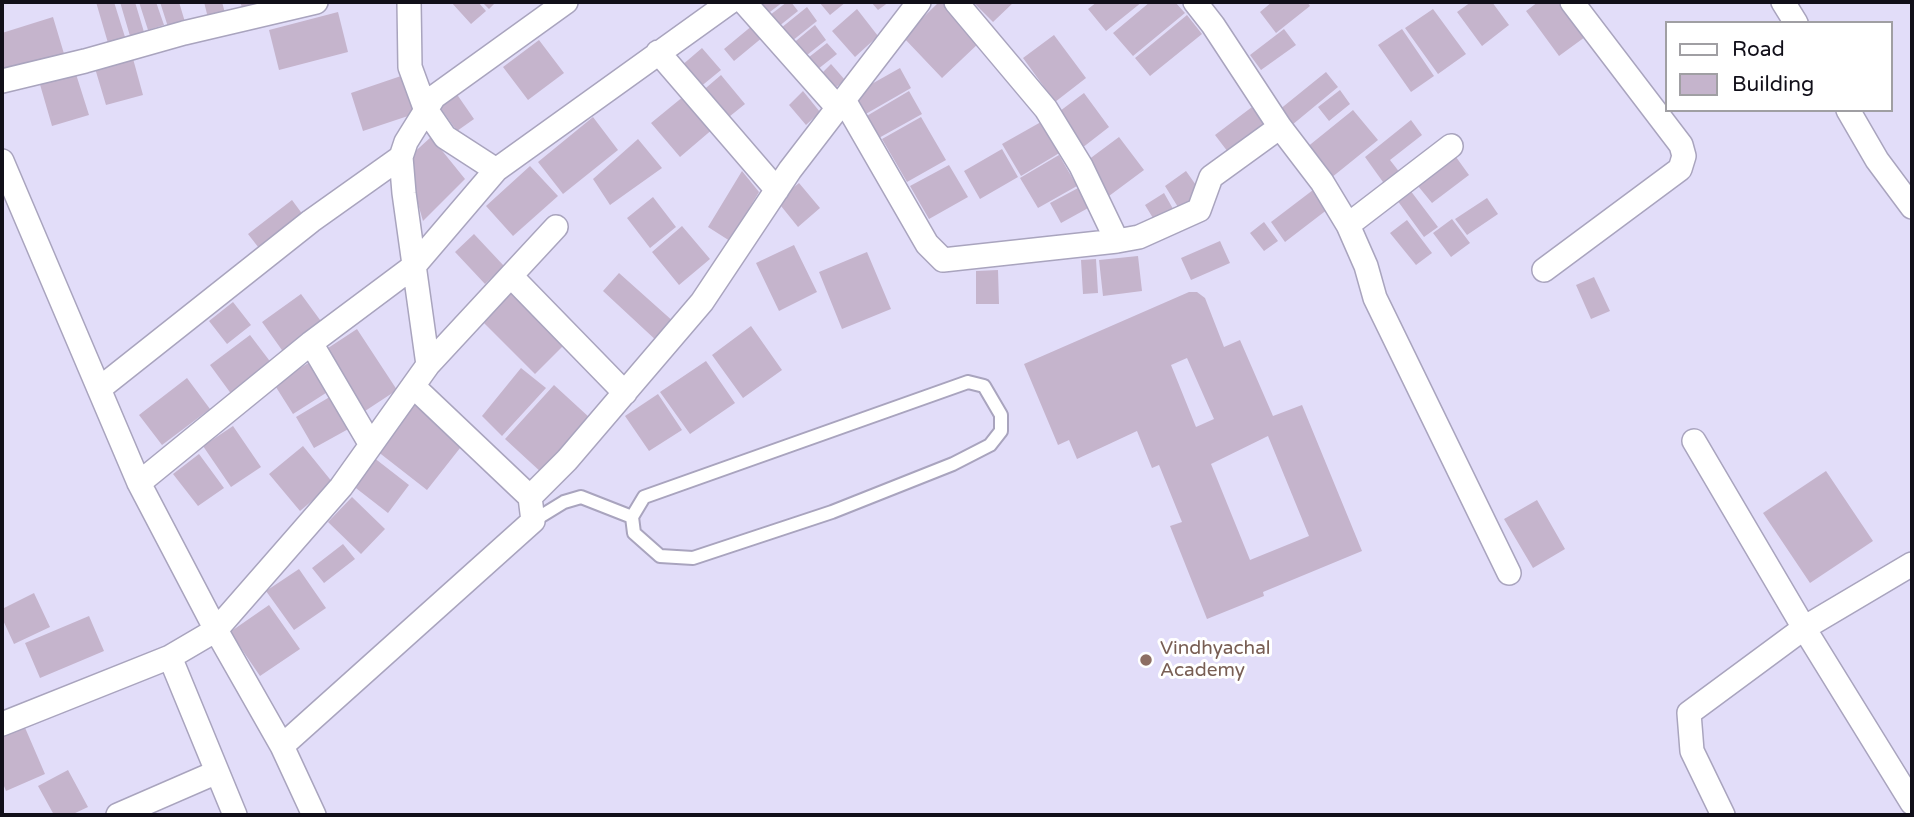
<!DOCTYPE html>
<style>
body{margin:0}
#map{position:relative;width:1914px;height:817px;overflow:hidden;background:#e2ddf9;font-family:"Varela Round",sans-serif}
canvas{display:block}
.frame{position:absolute;inset:0;border:4px solid #110f19;pointer-events:none}
.legend{position:absolute;left:1665px;top:21px;width:228px;height:91px;box-sizing:border-box;background:#fff;border:2px solid #a09fa3;margin:0;padding:9px 12px;list-style:none;font-size:21px;color:#110f19}
.legend li{display:flex;align-items:center;gap:14px;height:35px}
.legend b{width:35px;border:2px solid #a09fa3}
</style>
<div id="map">
<canvas width="1914" height="817"></canvas>
<div class="frame"></div>
<ul class="legend">
<li><b style="height:9px;background:#fff"></b>Road</li>
<li><b style="height:19px;background:#c5b4cc"></b>Building</li>
</ul>
</div>
<script>
const context = document.querySelector('canvas').getContext('2d');
context.lineJoin = 'round';
function fill(path, color) { context.fillStyle = color; context.fill(path, 'evenodd'); }
const toPath = rows => new Path2D(rows.map(r => 'M' + r).join(''));
function stroke(path, color, width, dash) { context.strokeStyle = color; context.lineWidth = width; context.lineCap = dash ? 'butt' : 'round'; context.setLineDash(dash || []); context.stroke(path); }
function label(font, color, halo, rows, align = 'center') {
  context.font = font + ' "Varela Round",sans-serif'; context.lineWidth = 6; context.setLineDash([]); context.textBaseline = 'middle'; context.strokeStyle = halo; context.fillStyle = color; for (const [text, x, y, turn = 0] of rows) {
    context.save(); context.translate(x, y); context.rotate((+turn || 0) * Math.PI / 180); context.textAlign = isNaN(turn) ? turn : align; if (halo) context.strokeText(text, 0, 0); context.fillText(text, 0, 0); context.restore();
  }
}
fill(toPath([
 [96,2,114,2,125,37,108,43],
 [120,2,135,2,144,32,130,36],
 [139,2,156,2,164,25,148,30],
 [160,2,179,2,185,22,168,27],
 [204,2,222,2,225,13,208,18],
 [240,2,261,2,261,4,243,10],
 [451,2,478,2,486,11,471,24],
 [482,2,496,2,489,9],
 [759,2,783,2,766,15],
 [787,2,791,2,798,11,778,27,770,15],
 [819,2,846,2,830,15],
 [871,2,889,2,878,10],
 [939,2,942,2,980,42,942,78,903,37],
 [973,2,1014,2,993,22],
 [1097,2,1142,2,1106,31,1088,9],
 [1150,2,1175,2,1185,13,1133,56,1113,33],
 [1272,2,1307,2,1310,6,1276,33,1260,12],
 [1471,2,1492,2,1509,25,1482,46,1457,12],
 [1538,2,1558,2,1585,37,1559,56,1526,11],
 [807,7,817,21,792,41,781,28],
 [857,9,878,36,855,57,832,31],
 [1433,9,1466,54,1438,74,1405,28],
 [338,12,348,52,279,70,269,30],
 [1187,15,1202,34,1150,76,1135,58],
 [53,17,65,57,2,76,2,33],
 [753,25,763,37,734,61,724,49],
 [815,25,826,40,802,59,791,45],
 [1284,29,1296,45,1261,70,1250,55],
 [1402,29,1434,76,1411,92,1378,45],
 [1054,35,1086,78,1055,102,1023,58],
 [539,40,564,73,528,100,503,67],
 [827,43,837,54,813,73,804,61],
 [702,48,721,70,699,88,681,66],
 [132,55,143,95,106,105,94,65],
 [831,64,845,80,829,93,817,78],
 [900,68,911,88,864,115,852,95],
 [75,71,89,115,52,126,39,81],
 [1326,72,1338,87,1292,125,1279,110],
 [721,75,745,104,724,121,700,93],
 [401,76,414,114,363,131,351,93],
 [1340,90,1350,104,1329,121,1318,107],
 [803,91,820,112,806,125,789,105],
 [909,91,922,114,877,139,865,117],
 [456,93,474,119,457,131,439,106],
 [1084,93,1109,127,1082,148,1056,114],
 [684,96,714,128,680,157,651,123],
 [1252,107,1269,129,1231,156,1215,135],
 [1353,110,1378,140,1331,178,1306,148],
 [593,117,618,150,563,194,538,162],
 [921,117,946,160,907,182,882,139],
 [1048,118,1066,149,1021,176,1002,144],
 [1411,120,1422,135,1390,160,1404,178,1388,189,1365,157],
 [431,137,465,179,423,221,416,197,409,157],
 [1119,137,1144,170,1109,196,1084,163],
 [638,139,662,168,610,205,593,179],
 [1002,149,1018,177,980,199,964,171],
 [1059,155,1077,186,1038,208,1020,178],
 [1456,157,1469,175,1432,203,1418,186],
 [949,165,968,197,929,219,910,186],
 [530,166,558,196,513,236,486,206],
 [742,171,759,192,730,241,708,227],
 [1186,171,1203,195,1181,212,1165,186],
 [799,183,820,208,798,227,777,201],
 [1080,187,1090,207,1061,223,1050,203],
 [1313,190,1328,209,1285,242,1271,222],
 [1410,190,1438,227,1424,237,1397,200],
 [1164,193,1176,214,1156,223,1145,205],
 [653,197,676,227,650,248,627,218],
 [1487,198,1498,214,1467,235,1455,219],
 [292,200,306,219,262,252,248,234],
 [1452,219,1470,243,1451,257,1433,233],
 [1407,220,1432,253,1416,265,1390,233],
 [1264,222,1278,241,1264,251,1250,233],
 [682,226,710,259,679,285,652,252],
 [474,234,504,266,485,284,455,252],
 [1220,241,1230,263,1191,280,1181,258],
 [794,245,817,292,779,311,756,263],
 [867,252,891,309,842,329,819,272],
 [1138,256,1142,291,1103,296,1099,260],
 [1096,259,1098,293,1083,294,1081,260],
 [998,270,999,304,976,304,976,271],
 [619,273,675,323,659,343,603,291],
 [1594,277,1610,311,1591,319,1576,285],
 [510,285,567,342,535,374,478,317],
 [1189,292,1197,292,1205,298,1224,347,1240,340,1273,416,1302,405,1362,551,1263,592,1264,596,1207,619,1170,526,1182,522,1159,465,1152,468,1137,431,1077,459,1069,440,1058,445,1024,364],
 [1187,358,1214,419,1196,427,1171,365],
 [1268,436,1309,536,1250,560,1211,464],
 [301,294,323,324,284,353,262,322],
 [233,302,251,325,227,344,209,321],
 [751,326,782,370,743,398,712,355],
 [357,329,397,390,362,413,322,352],
 [250,335,272,364,232,395,210,365],
 [706,361,735,403,690,434,660,392],
 [310,362,329,391,293,414,274,384],
 [521,368,546,388,502,436,482,416],
 [187,378,210,409,162,445,139,415],
 [554,385,590,418,542,473,505,439],
 [658,394,682,430,649,451,625,416],
 [333,395,352,427,314,448,296,417],
 [413,404,464,443,427,490,377,451],
 [233,426,261,467,231,487,203,446],
 [303,446,333,483,300,511,269,474],
 [199,454,224,488,198,506,173,474],
 [373,457,409,485,388,513,352,485],
 [1826,471,1873,541,1810,583,1763,513],
 [352,497,385,529,361,554,328,522],
 [1537,500,1565,549,1533,568,1504,519],
 [343,544,355,559,324,583,312,568],
 [299,569,326,608,294,630,266,591],
 [34,593,50,627,14,644,2,618,2,609],
 [269,605,300,649,260,676,230,632],
 [89,616,104,651,40,678,25,643],
 [23,723,45,774,6,791,2,781,2,733],
 [68,770,88,807,71,815,54,815,38,786]
]), '#c5b4cc');
const service = toPath([
 [968,382,984,386,1001,415,1001,431,990,445,953,464,832,512,693,558,660,556,634,533,632,517,644,497,968,382],
 [533,521,564,502,581,497,632,517]
]);
const minor = toPath([
 [409,2,410,67,425,108,445,137,496,170],
 [744,2,838,108],
 [956,2,1046,109,1081,166,1117,241],
 [1195,2,1213,25,1280,127,1322,182,1348,225,1366,266,1375,298,1509,573],
 [1783,2,1796,23],
 [658,52,777,190],
 [2,81,85,61,184,33,316,2],
 [844,100,927,244,943,260,1117,241,1139,237,1199,210,1211,177,1280,127],
 [1848,110,1877,160,1912,207],
 [2,161,139,483,216,630,282,746,314,815],
 [1348,225,1451,146],
 [1544,270,1680,169,1684,156,1681,145,1572,2],
 [511,276,625,393],
 [311,343,371,445],
 [428,365,556,227],
 [413,386,530,497],
 [99,389,311,221,401,157],
 [1694,441,1804,628,1912,803],
 [139,483,311,343,414,266,496,170,730,2],
 [170,657,235,815],
 [2,724,170,657,216,630,341,487,428,365,404,193,401,157,406,142,434,97,566,2],
 [282,746,533,521,530,497,567,460,702,302,790,170,919,2],
 [118,815,217,772],
 [1723,815,1692,751,1689,713,1804,628,1912,564]
]);
stroke(service, '#a9a4be', 16);
stroke(minor, '#a9a4be', 26);
stroke(service, '#fff', 12);
stroke(minor, '#fff', 23);
for (const [x, y, r, color] of [
 [1146,660,7,"#8d6e63"]
]) { const dot = new Path2D(); dot.arc(x, y, r, 0, 2 * Math.PI); context.fillStyle = color; context.fill(dot); stroke(dot, '#fff', 2.5); }
label('19px', '#785e54', '#fff', [
 ["Vindhyachal",1160,649],
 ["Academy",1160,671]
], 'left');
</script>
